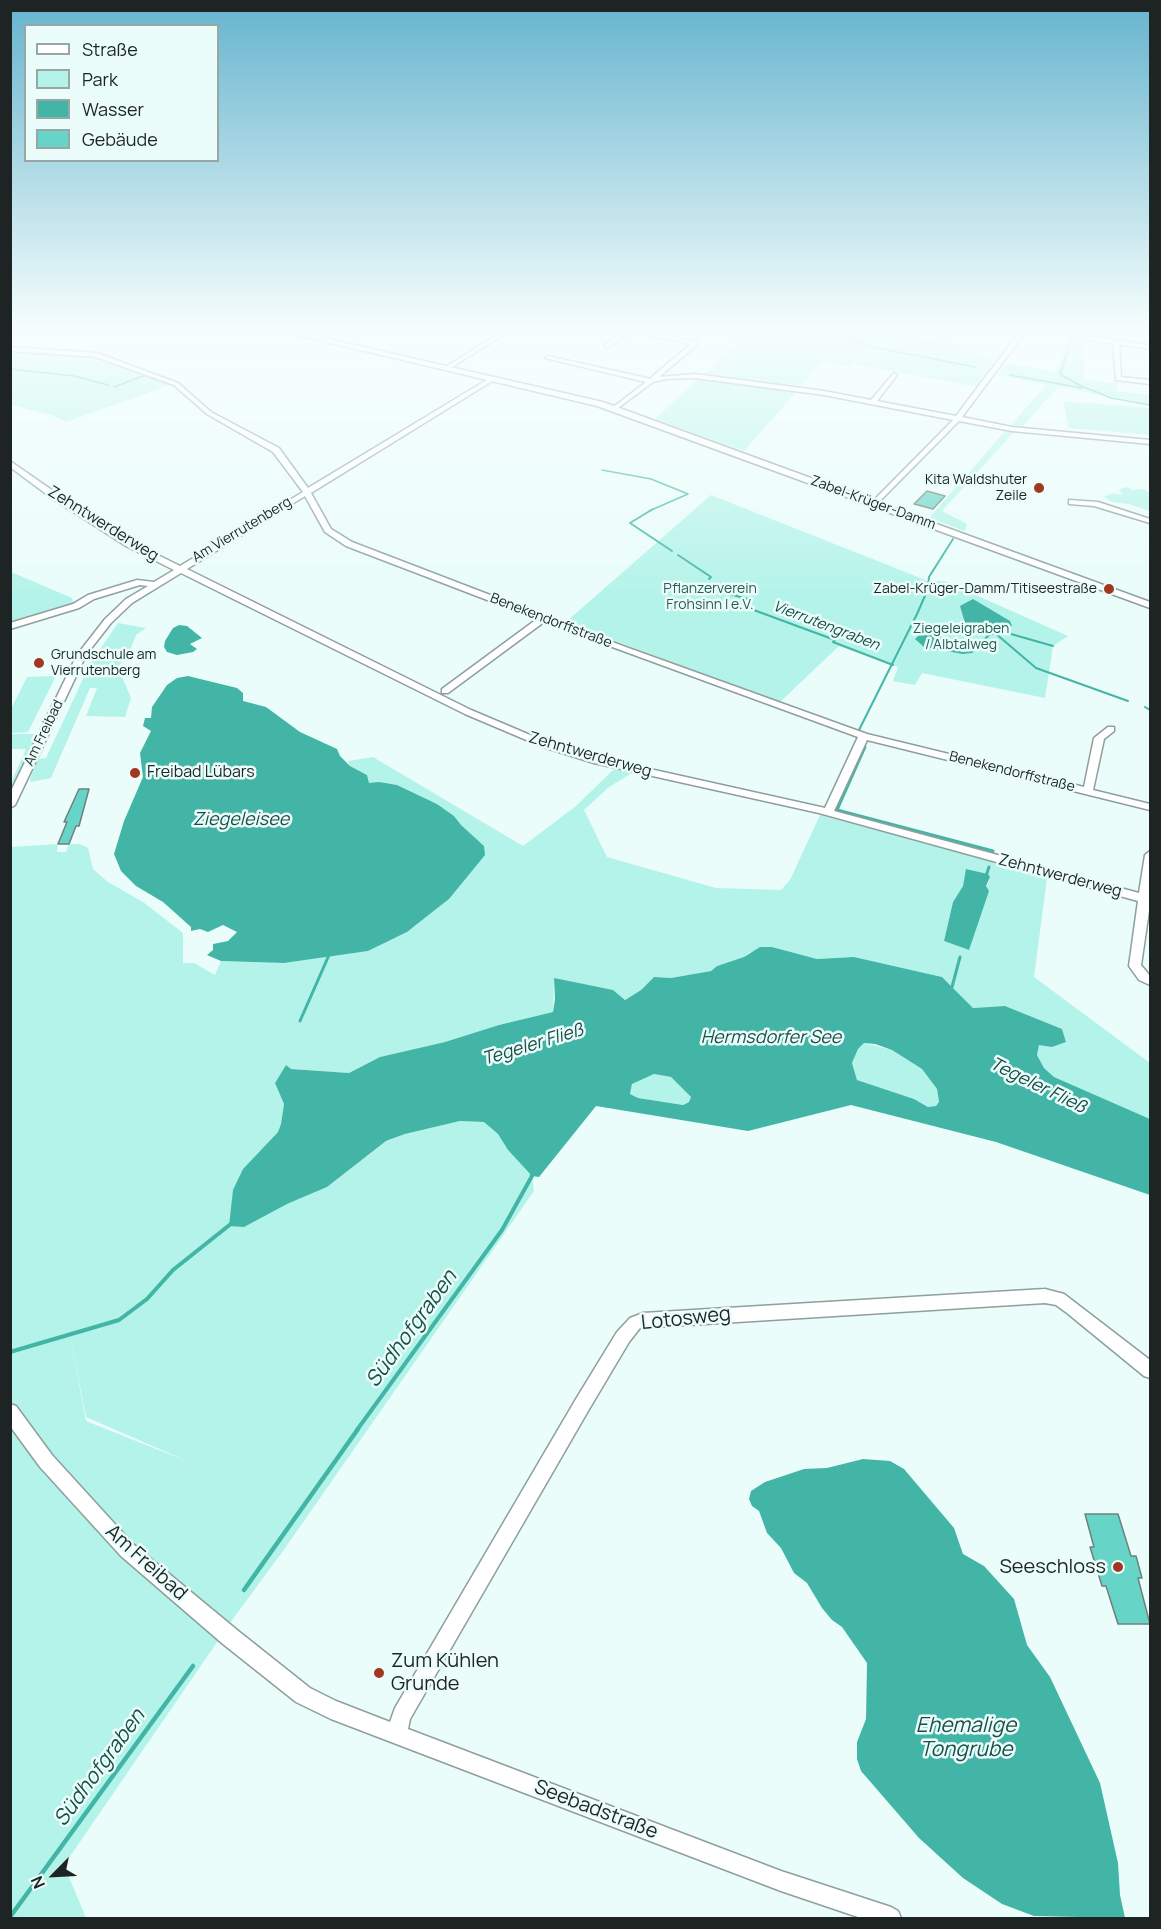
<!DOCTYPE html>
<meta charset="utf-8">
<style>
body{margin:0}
#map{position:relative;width:1161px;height:1929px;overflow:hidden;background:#eafdfa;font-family:Manrope,sans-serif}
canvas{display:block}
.frame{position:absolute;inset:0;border:12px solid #1e2423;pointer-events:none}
.legend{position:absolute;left:24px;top:24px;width:195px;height:138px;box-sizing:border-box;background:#eafdfa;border:2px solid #98a6a4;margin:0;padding:8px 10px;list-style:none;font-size:18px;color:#1e2423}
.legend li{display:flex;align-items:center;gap:12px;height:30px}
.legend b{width:30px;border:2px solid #98a6a4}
.north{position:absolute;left:24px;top:1845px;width:60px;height:60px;-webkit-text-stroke:4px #eafdfa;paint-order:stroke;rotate:246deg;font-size:16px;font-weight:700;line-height:24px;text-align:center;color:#1e2423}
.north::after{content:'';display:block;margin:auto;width:21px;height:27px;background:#1e2423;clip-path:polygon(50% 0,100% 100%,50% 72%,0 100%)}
</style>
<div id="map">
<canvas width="1161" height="1929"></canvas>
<div class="frame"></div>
<ul class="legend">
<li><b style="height:8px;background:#fff"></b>Straße</li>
<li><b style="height:16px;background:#b3f3e9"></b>Park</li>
<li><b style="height:16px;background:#42b5a7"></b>Wasser</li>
<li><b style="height:16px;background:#66d5c7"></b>Gebäude</li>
</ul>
<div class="north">N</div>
</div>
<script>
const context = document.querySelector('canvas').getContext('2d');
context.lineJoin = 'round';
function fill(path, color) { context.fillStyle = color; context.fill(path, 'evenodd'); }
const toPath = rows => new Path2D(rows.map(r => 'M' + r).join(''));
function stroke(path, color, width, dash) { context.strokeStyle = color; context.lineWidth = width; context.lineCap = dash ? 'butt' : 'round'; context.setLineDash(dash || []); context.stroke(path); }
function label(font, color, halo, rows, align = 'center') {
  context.font = font + ' Manrope,sans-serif'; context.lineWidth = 5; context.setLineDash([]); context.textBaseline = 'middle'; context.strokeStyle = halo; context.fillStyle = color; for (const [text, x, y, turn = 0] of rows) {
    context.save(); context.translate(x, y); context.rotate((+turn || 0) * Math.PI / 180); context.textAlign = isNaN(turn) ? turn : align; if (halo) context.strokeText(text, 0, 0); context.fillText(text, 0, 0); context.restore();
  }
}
fill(toPath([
 [701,330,746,330,779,335,797,330,897,330,892,335,964,345,960,351,996,357,977,387,852,364,850,367,822,362,799,388,703,375,740,340],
 [1068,335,1083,339,1084,379,1113,383,1114,380,1117,380,1117,391,1150,395,1150,404,1058,387,1022,427,1011,425,1046,385,998,375,1007,363,1056,372],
 [10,350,95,355,173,384,66,422,52,415,11,405],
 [699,378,797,391,744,451,655,419],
 [1063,401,1150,408,1150,435,1069,428],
 [1006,430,1014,432,942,511,967,524,965,531,929,518],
 [1128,487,1132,490,1144,489,1150,493,1150,511,1129,504,1112,502,1104,497,1113,493,1123,495,1119,489],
 [711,495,928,581,944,581,1068,636,1053,646,1045,698,922,673,915,685,893,681,898,667,839,646,779,703,566,622],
 [11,572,72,598,74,604,11,622],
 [118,623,146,628,136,635,130,650,118,667,131,698,125,717,86,716,97,688,90,688,51,778,31,782,30,779,38,759,46,758,90,664],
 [56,676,28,732,11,733,11,709,27,677],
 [11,734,34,734,36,737,11,793,11,783,26,749,11,749],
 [373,757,523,846,576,806,614,769,632,773,609,787,584,810,607,857,716,888,781,890,790,880,820,815,1045,876,1047,878,1034,977,1150,1063,1150,1119,1054,1077,1044,1068,1037,1055,1039,1044,1052,1047,1066,1042,1062,1029,1005,1006,973,1008,942,977,854,957,817,959,772,947,750,952,744,957,717,966,711,971,671,978,654,977,641,990,624,1000,613,990,554,979,553,1012,499,1025,445,1042,380,1057,349,1073,291,1069,286,1065,275,1083,284,1104,281,1124,278,1132,243,1169,287,1204,327,1187,385,1142,405,1134,460,1121,484,1122,498,1134,508,1150,532,1176,534,1191,283,1551,235,1616,64,1865,86,1918,11,1918,10,847,58,844,57,852,66,852,69,844,80,844,88,848,93,869,108,882,143,902,183,933,183,963,194,963,215,975,221,961,284,963,368,951,407,932,449,899,484,846,460,825,454,816,437,804,397,785,369,783,367,775,350,766,348,761],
 [967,869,987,874,990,877,969,950,944,941,953,902,963,886],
 [69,1330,86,1417,189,1462,86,1421],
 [864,1043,892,1050,922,1069,937,1089,939,1103,936,1106,928,1107,914,1099,857,1080,852,1063,858,1049],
 [653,1074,671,1077,691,1097,689,1102,683,1105,638,1098,630,1094,632,1084]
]), '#b3f3e9');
fill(toPath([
 [973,599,1010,621,1012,626,1002,629,997,634,987,636,975,631,965,623,960,606],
 [179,625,187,626,202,638,190,644,197,649,193,652,177,655,167,652,164,647,165,641,173,628],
 [919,635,935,635,954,641,963,654,924,647,915,639],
 [188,676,237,688,243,693,243,701,266,707,300,732,337,749,340,756,350,766,367,775,369,783,379,782,397,785,437,804,454,816,461,825,484,846,485,855,449,899,407,932,368,951,284,963,221,961,207,955,213,950,213,944,228,941,237,932,223,925,208,932,200,929,191,931,191,927,163,902,136,886,121,871,114,854,124,821,143,777,140,753,151,731,143,726,145,718,151,718,152,707,167,685,177,678],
 [966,869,988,874,990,877,986,886,989,891,969,950,944,941,953,902,963,886],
 [760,947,772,947,817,959,854,957,942,977,973,1008,1005,1006,1062,1029,1066,1042,1052,1047,1039,1045,1037,1055,1044,1068,1054,1077,1150,1119,1150,1195,996,1142,851,1105,748,1131,596,1106,539,1177,532,1176,508,1150,498,1134,484,1122,460,1121,405,1134,386,1141,327,1187,287,1204,244,1227,229,1226,233,1190,243,1169,278,1132,281,1124,284,1104,275,1083,286,1065,291,1069,349,1073,380,1057,445,1042,499,1025,553,1012,555,999,554,978,613,990,625,1000,641,990,654,977,671,978,711,971,717,966,744,957],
 [864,1043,875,1044,892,1050,922,1069,937,1089,939,1102,936,1106,928,1107,914,1099,857,1080,852,1063,858,1049],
 [654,1074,671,1077,691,1097,689,1102,683,1105,638,1098,630,1094,632,1084],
 [863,1459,890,1461,904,1469,954,1528,963,1554,984,1566,1014,1599,1027,1645,1050,1677,1100,1783,1118,1863,1120,1895,1125,1918,1034,1916,1002,1904,963,1878,919,1838,861,1771,857,1759,857,1742,866,1719,867,1663,842,1627,832,1620,822,1608,807,1583,794,1573,781,1548,767,1533,759,1511,752,1506,749,1499,751,1491,765,1482,804,1469,827,1468]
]), '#42b5a7');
stroke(toPath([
 [820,330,879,348,975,367],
 [1072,338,1060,374,1079,385,1111,398,1150,405],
 [10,369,74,376,108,385],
 [1010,375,1082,388],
 [114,387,146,375],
 [602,470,651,479,688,494,649,511]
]), '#42b5a7', 1.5);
stroke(toPath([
 [653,509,630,523,672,551],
 [678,555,711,577,709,579],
 [709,588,751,600,744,607],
 [751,609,835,640,833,642,893,665],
 [997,630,1053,646],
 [995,633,1036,668,1128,701],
 [962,653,972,652,989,635],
 [1145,707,1150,710],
 [859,730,917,614,928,589,929,577,953,539]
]), '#42b5a7', 2);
stroke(toPath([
 [865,747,837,810,993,851,992,855],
 [986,876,989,867],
 [952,987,960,957],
 [300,1021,329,955]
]), '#42b5a7', 3);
stroke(toPath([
 [10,1352,119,1320,147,1299,173,1270,232,1223],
 [357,1430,502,1230,532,1176,532,1172]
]), '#42b5a7', 4);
stroke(toPath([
 [244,1590,358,1429],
 [10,1917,193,1666]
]), '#42b5a7', 4.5);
const building = toPath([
 [927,491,945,496,933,509,914,504,927,491],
 [79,789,89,789,79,826,76,826,69,844,58,844,67,822,64,822,79,789],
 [1085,1514,1118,1514,1131,1556,1136,1556,1142,1578,1138,1578,1150,1624,1118,1624,1106,1586,1102,1586,1090,1547,1094,1547,1085,1514]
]);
fill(building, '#66d5c7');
stroke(building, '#6f807d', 1.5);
const minor = toPath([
 [327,330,334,330,317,339,312,338,327,330],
 [504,330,511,330,449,369,444,368,504,330],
 [626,330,637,330,698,342,698,344,659,377,695,374,824,391,871,400,894,373,897,375,877,401,956,416,1021,330,1027,330,962,417,1012,427,1150,440,1150,444,1012,431,959,421,875,506,871,504,872,502,953,420,824,395,695,378,667,379,653,382,614,411,612,410,612,408,646,382,545,358,548,356,651,379,654,375,691,344,631,332,609,347,605,347,605,345,626,330],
 [925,330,933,330,927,333,925,330],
 [1116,341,1119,343,1121,377,1150,380,1150,384,1116,380,1113,343,1116,341],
 [10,347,97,353,178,383,211,412,279,448,308,488,490,378,494,378,494,380,311,493,331,529,352,542,623,646,867,734,1084,787,1094,738,1108,727,1114,727,1114,731,1104,739,1093,790,1150,804,1150,810,867,740,834,811,1139,893,1145,855,1150,851,1150,904,1141,965,1150,976,1150,985,1139,980,1129,966,1138,901,819,813,594,763,543,747,465,714,181,573,132,603,111,623,86,655,15,805,10,808,10,793,77,655,105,619,126,599,148,586,140,585,94,599,79,608,10,629,10,623,73,604,88,595,137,580,154,582,174,570,126,546,53,499,10,467,10,461,59,495,132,542,180,566,303,492,273,452,207,414,174,385,96,357,10,351,10,347],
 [305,496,325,532,346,546,537,619,442,689,442,693,448,693,544,622,858,737,825,808,596,757,549,743,471,710,187,569,305,496],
 [1069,500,1098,502,1150,519,1150,523,1094,506,1069,504,1069,500],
 [1045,1289,1064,1294,1150,1360,1150,1378,1144,1376,1067,1313,1056,1305,1045,1303,640,1328,629,1342,588,1411,410,1719,408,1729,781,1871,891,1907,898,1911,901,1918,861,1918,781,1891,331,1719,296,1702,223,1644,121,1556,40,1467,10,1426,10,1404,16,1406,52,1455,133,1544,237,1630,310,1688,336,1701,390,1722,395,1708,576,1399,617,1332,630,1318,643,1313,1045,1289]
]);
const tertiary = toPath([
 [276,330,289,330,603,402,1150,602,1150,608,597,406,276,330],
 [1056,330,1068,330,1095,337,1150,345,1150,349,1095,341,1056,330]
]);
stroke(minor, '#8e9f9c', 3);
stroke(tertiary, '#8e9f9c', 3);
fill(minor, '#fff');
fill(tertiary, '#fff');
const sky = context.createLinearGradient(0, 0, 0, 600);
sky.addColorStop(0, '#65b4ce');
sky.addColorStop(0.55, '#f6fefd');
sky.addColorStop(1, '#f6fefd00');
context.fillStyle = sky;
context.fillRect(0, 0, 1161, 600);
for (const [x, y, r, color] of [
 [1039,488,6,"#a03820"],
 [1109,589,6,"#a03820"],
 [39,663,6,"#a03820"],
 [135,773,6,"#a03820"],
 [1118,1567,6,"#a03820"],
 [379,1673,6,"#a03820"]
]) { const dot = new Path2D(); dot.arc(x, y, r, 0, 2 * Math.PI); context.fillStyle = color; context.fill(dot); stroke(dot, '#eafdfa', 2); }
label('14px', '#1e2423', '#eafdfa', [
 ["Kita Waldshuter",1027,480],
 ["Zeile",1027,496],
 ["Zabel-Krüger-Damm/Titiseestraße",1097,589],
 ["Grundschule am",51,655,"left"],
 ["Vierrutenberg",51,671,"left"]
], 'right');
label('14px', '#1e2423', '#eafdfa', [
 ["Zabel-Krüger-Damm",873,503,20],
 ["Am Vierrutenberg",242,530,-31],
 ["Benekendorffstraße",551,621,21],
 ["Am Freibad",44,733,-64],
 ["Benekendorffstraße",1012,772,14]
]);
label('14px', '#2b5b54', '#eafdfa', [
 ["Pflanzerverein",710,589],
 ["Frohsinn I e.V.",710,605],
 ["Ziegeleigraben",961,629],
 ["/ Albtalweg",961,645]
]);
label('italic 15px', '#1c4d47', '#eafdfa', [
 ["Vierrutengraben",826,626,21]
]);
label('16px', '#1e2423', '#eafdfa', [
 ["Zehntwerderweg",103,524,32],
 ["Zehntwerderweg",590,755,16],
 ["Zehntwerderweg",1060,876,15]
]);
label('16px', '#1e2423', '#eafdfa', [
 ["Freibad Lübars",147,773]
], 'left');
label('italic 18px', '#1c4d47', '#eafdfa', [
 ["Ziegeleisee",241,820],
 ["Hermsdorfer See",771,1038],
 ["Tegeler Fließ",533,1045,-17],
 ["Tegeler Fließ",1038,1086,26]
]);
label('20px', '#1e2423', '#eafdfa', [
 ["Lotosweg",686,1319,-6],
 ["Am Freibad",146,1563,42],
 ["Seebadstraße",596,1810,21]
]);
label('20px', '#1e2423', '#eafdfa', [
 ["Seeschloss",1106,1567],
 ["Zum Kühlen",391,1661,"left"],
 ["Grunde",391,1684,"left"]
], 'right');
label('italic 21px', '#1c4d47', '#eafdfa', [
 ["Südhofgraben",412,1329,-54],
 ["Ehemalige",966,1726],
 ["Tongrube",966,1750],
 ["Südhofgraben",100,1768,-54]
]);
</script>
